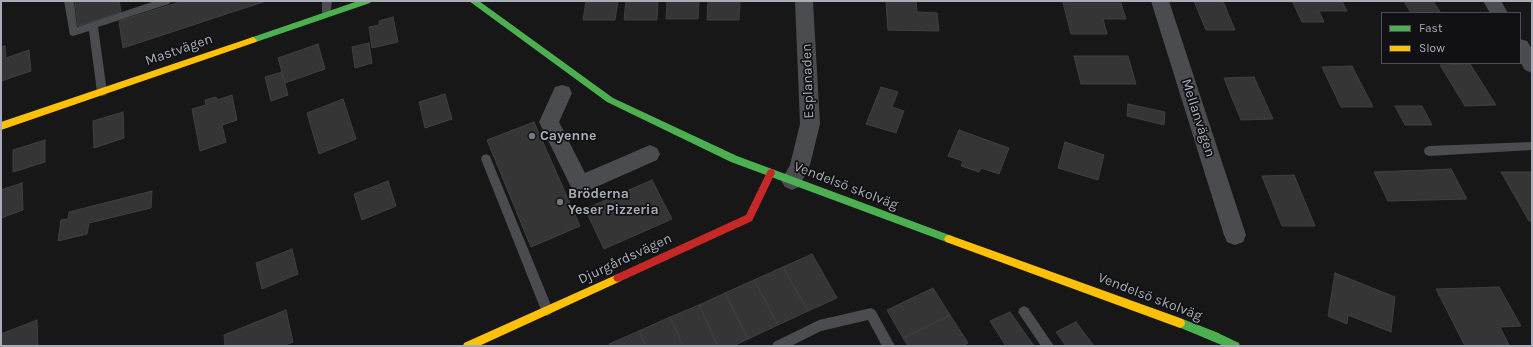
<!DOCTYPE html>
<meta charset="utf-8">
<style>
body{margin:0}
#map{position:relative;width:1533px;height:347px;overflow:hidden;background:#171717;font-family:Karla,sans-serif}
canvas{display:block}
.frame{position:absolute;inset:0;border:2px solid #a8adb8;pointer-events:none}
.legend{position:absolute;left:1381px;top:12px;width:140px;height:52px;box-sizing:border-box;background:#111113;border:1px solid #4d4f55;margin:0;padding:5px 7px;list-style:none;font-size:12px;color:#a8adb8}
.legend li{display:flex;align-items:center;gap:8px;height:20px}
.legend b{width:20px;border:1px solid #4d4f55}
</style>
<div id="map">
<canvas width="1533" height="347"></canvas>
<div class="frame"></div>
<ul class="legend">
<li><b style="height:5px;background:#4caf50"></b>Fast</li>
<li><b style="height:5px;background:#ffc107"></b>Slow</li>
</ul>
</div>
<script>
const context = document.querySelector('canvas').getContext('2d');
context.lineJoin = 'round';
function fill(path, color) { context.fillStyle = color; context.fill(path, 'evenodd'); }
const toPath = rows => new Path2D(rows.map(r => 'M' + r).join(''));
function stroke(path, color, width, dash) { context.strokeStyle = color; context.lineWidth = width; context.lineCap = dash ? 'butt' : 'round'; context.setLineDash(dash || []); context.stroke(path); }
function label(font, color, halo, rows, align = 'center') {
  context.font = font + ' Karla,sans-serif'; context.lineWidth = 3.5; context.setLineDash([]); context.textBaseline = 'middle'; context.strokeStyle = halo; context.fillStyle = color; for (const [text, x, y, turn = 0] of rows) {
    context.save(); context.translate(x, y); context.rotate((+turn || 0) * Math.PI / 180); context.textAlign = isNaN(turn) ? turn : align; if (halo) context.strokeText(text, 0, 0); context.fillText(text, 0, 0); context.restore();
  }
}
const building = toPath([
 [75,1,119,1,121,12,78,26,75,1],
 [183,1,266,1,123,48,119,21,183,1],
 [586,1,618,1,615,20,583,20,586,1],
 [626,1,658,1,657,20,624,20,626,1],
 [667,1,699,1,698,19,666,19,667,1],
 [708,1,740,1,739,20,707,20,708,1],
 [886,1,916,1,917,12,937,13,939,31,888,30,886,1],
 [1194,1,1223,1,1235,30,1206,30,1194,1],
 [1292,1,1342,1,1347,11,1319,11,1324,22,1302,22,1292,1],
 [1404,1,1433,1,1441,13,1411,13,1404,1],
 [1063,3,1121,3,1126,19,1103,19,1107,34,1071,34,1063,3],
 [393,17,398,42,372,48,369,27,379,25,379,21,393,17],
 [369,43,372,63,355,68,352,47,369,43],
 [318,44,325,69,285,83,278,58,318,44],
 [5,46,6,58,29,50,31,71,1,81,1,47,5,46],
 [1074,56,1128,56,1136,84,1081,84,1074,56],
 [1470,64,1496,105,1465,106,1440,65,1470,64],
 [1352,66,1373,107,1341,107,1322,67,1352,66],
 [282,72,288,95,271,101,265,77,282,72],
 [1254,77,1273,119,1241,120,1224,78,1254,77],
 [881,87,898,92,892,107,904,111,896,133,866,124,881,87],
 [445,94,452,119,425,128,419,102,445,94],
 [232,95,237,120,222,125,226,142,200,151,192,109,206,105,205,100,216,97,217,100,232,95],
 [343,99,356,139,319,154,307,113,343,99],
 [1128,104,1165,112,1164,125,1127,116,1128,104],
 [1395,106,1422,106,1432,125,1405,125,1395,106],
 [123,112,124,138,94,148,93,121,123,112],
 [534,122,580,226,531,247,487,140,534,122],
 [959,130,1009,148,999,174,981,168,979,172,961,166,963,161,948,156,959,130],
 [45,140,45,162,13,172,13,150,45,140],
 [1065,142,1104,155,1098,180,1058,168,1065,142],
 [1451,169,1467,199,1388,201,1374,172,1451,169],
 [1501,172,1532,172,1532,221,1529,221,1501,172],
 [1294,175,1315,226,1282,226,1262,176,1294,175],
 [652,180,672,219,604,249,585,209,652,180],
 [388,181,396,206,362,220,354,194,388,181],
 [22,183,23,210,1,218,1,190,22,183],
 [152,191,151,208,89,223,87,234,58,241,61,220,68,219,69,212,152,191],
 [292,249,298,274,262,289,256,263,292,249],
 [812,254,837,298,808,311,783,267,812,254],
 [783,267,808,311,778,325,754,280,783,267],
 [1335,273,1395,297,1391,332,1348,315,1347,324,1328,316,1335,273],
 [754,280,778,325,748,339,725,293,754,280],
 [1499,287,1521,326,1500,327,1509,345,1465,346,1436,289,1499,287],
 [933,288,950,315,903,338,887,310,933,288],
 [725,293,748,339,733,346,718,346,699,305,725,293],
 [699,305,718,346,683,346,670,317,699,305],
 [286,310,293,342,283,346,225,346,224,335,286,310],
 [1010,312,1034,346,1006,346,990,321,1010,312],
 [950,315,968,343,962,346,908,346,903,338,950,315],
 [670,317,683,346,646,346,639,331,670,317],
 [37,320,38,346,1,346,1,334,37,320],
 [1076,322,1094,346,1066,346,1056,332,1076,322],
 [639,331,646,346,610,346,609,344,639,331]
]);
fill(building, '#353536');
stroke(building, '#3f4043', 1);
fill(toPath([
 [64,1,74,1,77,27,155,1,171,1,169,4,98,27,107,92,106,95,102,96,98,95,97,92,89,31,73,36,70,35,64,1],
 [322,1,332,1,330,17,324,17,322,14,322,1],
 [1532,142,1532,150,1429,156,1425,154,1424,151,1425,148,1429,146,1532,142],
 [486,154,490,156,491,159,553,310,551,314,547,316,543,314,541,310,481,159,482,156,486,154],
 [1024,306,1028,308,1054,346,1041,346,1018,312,1020,308,1024,306],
 [871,308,875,310,895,346,882,346,868,320,821,331,791,346,772,346,774,342,819,320,871,308]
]), '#4b4c50');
fill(toPath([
 [795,1,813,1,820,124,810,165,799,187,792,190,785,187,781,181,790,165,800,124,795,1],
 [1151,1,1169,1,1246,235,1243,242,1235,245,1227,242,1224,235,1151,1],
 [1483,1,1501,1,1508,13,1490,13,1483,1],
 [1520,39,1527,41,1532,49,1532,73,1525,70,1520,62,1520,39],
 [562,85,569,87,572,93,559,122,585,173,650,145,657,148,660,154,657,160,587,191,580,194,573,191,539,122,555,87,562,85]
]), '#4b4c50');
fill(toPath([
 [358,1,371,1,370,3,256,42,250,42,249,40,250,38,358,1],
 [469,1,479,1,613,98,737,156,952,236,954,239,952,242,949,243,731,162,607,102,469,1],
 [1180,318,1216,332,1239,343,1240,346,1224,346,1176,326,1175,323,1176,320,1180,318]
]), '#4caf50');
fill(toPath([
 [253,37,257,40,256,42,1,130,1,122,253,37],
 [949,235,1180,318,1184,320,1185,323,1184,326,1180,328,946,242,944,239,946,236,949,235],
 [618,274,621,275,623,278,621,281,479,346,463,346,464,343,618,274]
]), '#ffc107');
fill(toPath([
 [771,169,774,170,775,173,752,221,621,281,618,282,615,281,613,278,615,275,746,215,768,170,771,169]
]), '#c62828');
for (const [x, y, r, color] of [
 [532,136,4,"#757880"],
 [560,202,4,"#757880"]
]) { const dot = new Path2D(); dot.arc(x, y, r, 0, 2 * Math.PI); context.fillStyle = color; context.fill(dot); stroke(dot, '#111113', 1.5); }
label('14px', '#a8adb8', '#111113', [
 ["Mastvägen",179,50,-19],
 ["Esplanaden",808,81,-92],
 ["Mellanvägen",1198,118,72],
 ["Vendelsö skolväg",846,186,21],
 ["Djurgårdsvägen",625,259,-25],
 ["Vendelsö skolväg",1150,297,21]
]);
label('bold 14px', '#a8adb8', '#111113', [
 ["Cayenne",540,136],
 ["Bröderna",568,194],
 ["Yeser Pizzeria",568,210]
], 'left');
</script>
